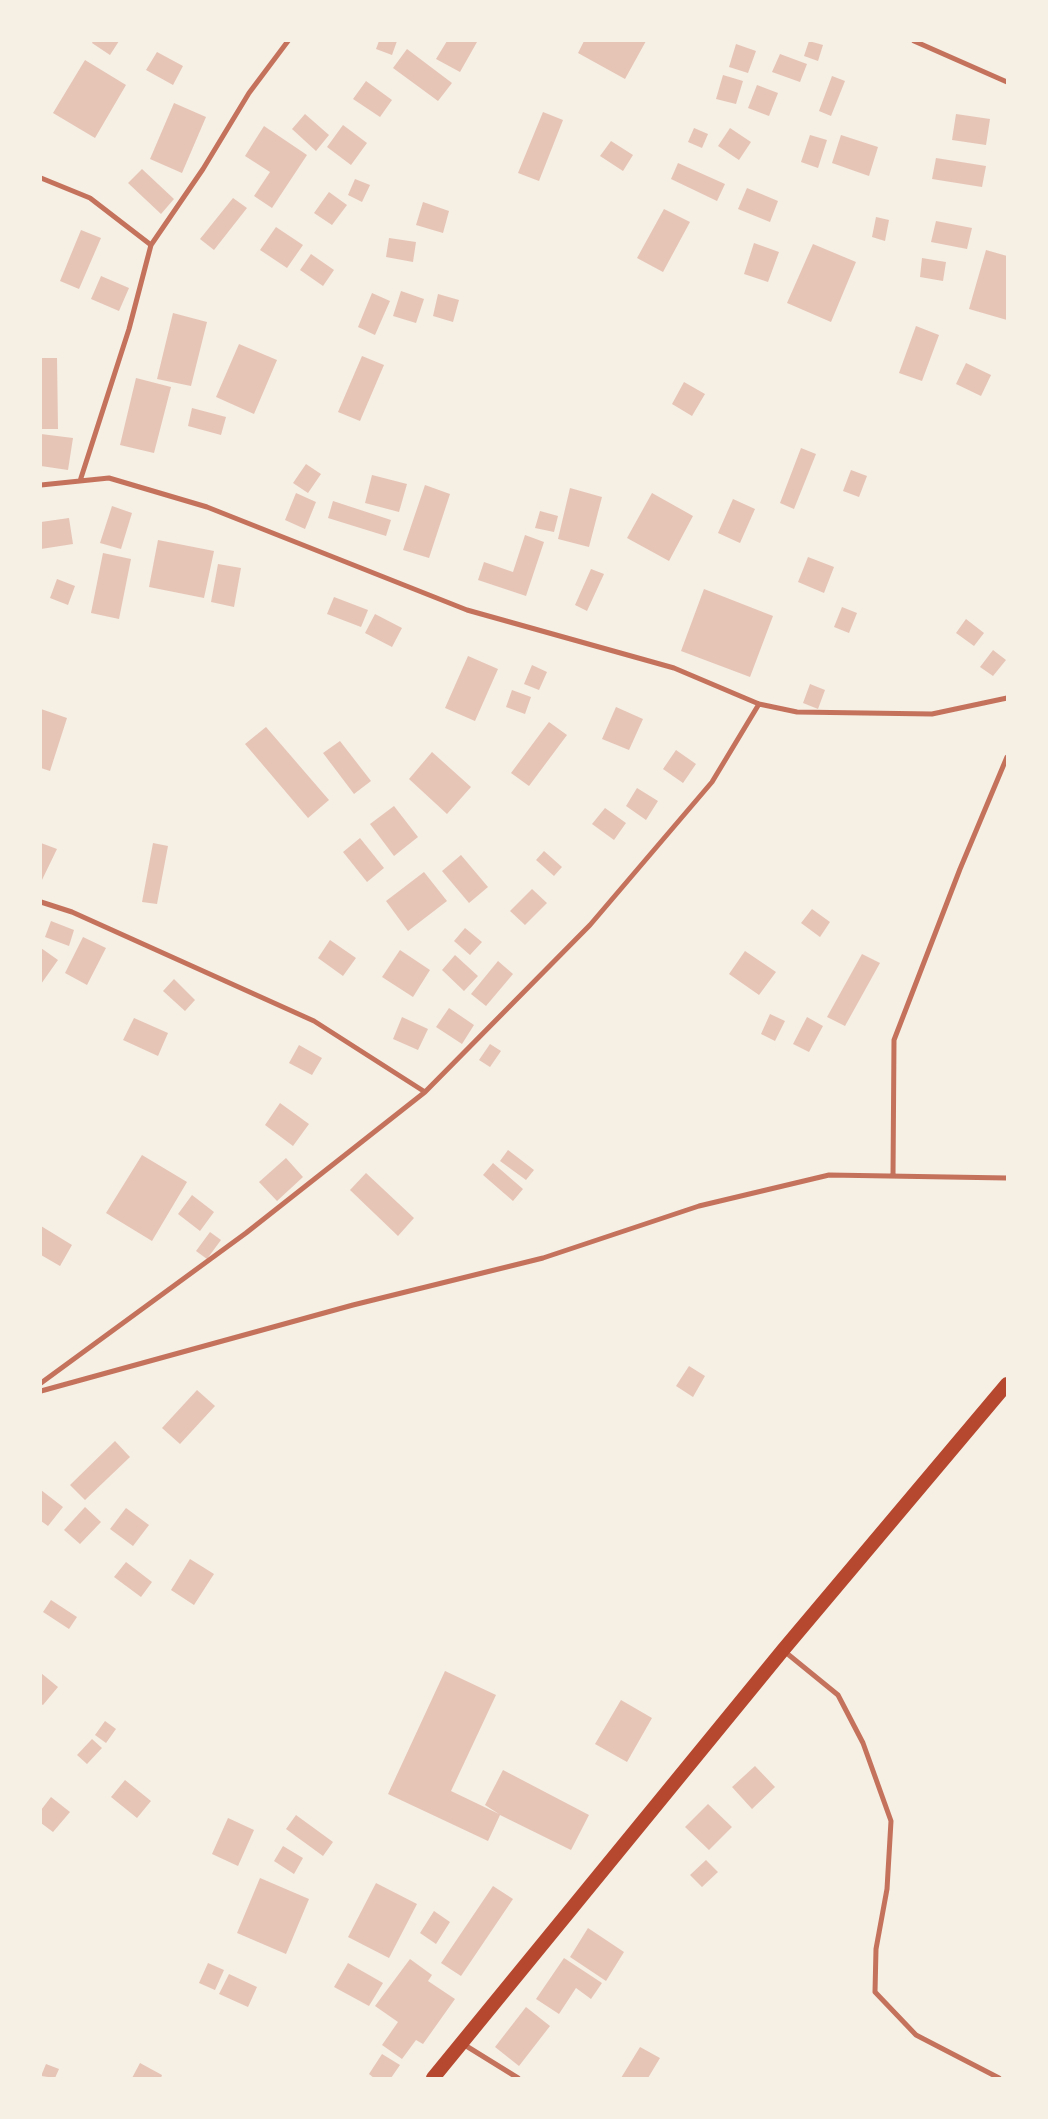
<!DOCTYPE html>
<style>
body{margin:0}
#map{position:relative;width:1048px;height:2119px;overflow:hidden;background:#f6efe4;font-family:Roboto,sans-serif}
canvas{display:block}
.frame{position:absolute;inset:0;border:42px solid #f6efe4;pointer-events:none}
</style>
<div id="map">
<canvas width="1048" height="2119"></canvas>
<div class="frame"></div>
</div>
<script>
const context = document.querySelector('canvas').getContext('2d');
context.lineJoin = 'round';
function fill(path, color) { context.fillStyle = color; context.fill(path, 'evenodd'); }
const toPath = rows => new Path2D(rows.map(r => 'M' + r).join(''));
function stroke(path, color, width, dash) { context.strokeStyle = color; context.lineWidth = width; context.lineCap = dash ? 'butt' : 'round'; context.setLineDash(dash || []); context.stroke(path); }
fill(toPath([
 [93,41,119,41,110,55,92,43],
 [379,41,397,41,392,55,376,49],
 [447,41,477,42,460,72,436,59],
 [584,41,646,41,625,79,578,53],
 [809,41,823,45,818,61,804,56],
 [736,44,756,51,748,73,729,67],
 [407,49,452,83,438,101,393,68],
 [157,52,183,66,173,85,146,70],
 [780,54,807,64,800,82,772,72],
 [85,60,126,85,95,138,53,113],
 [723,75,743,81,736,104,716,99],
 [832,76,845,81,831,116,819,111],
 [366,81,392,100,380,117,353,99],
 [757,85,778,93,769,116,748,108],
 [174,103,206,117,182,173,150,159],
 [543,112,563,120,539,181,518,173],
 [305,114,329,135,316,151,292,129],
 [956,114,990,119,986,145,952,140],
 [343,125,367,143,351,165,327,147],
 [264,126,307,155,272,208,254,196,270,172,245,156],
 [694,128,708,134,702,148,688,142],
 [730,128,751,142,739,160,718,146],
 [810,135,827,140,818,168,801,162],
 [841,135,878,147,869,176,832,163],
 [611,141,633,155,623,171,600,156],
 [936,158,986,166,982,187,932,179],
 [678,163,725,184,717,201,671,179],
 [142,169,174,199,161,214,128,183],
 [355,179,370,185,362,202,348,195],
 [747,188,778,201,770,222,738,209],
 [329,192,347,205,332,225,314,213],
 [233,198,247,208,214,250,200,239],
 [423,202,449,211,443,233,416,225],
 [664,209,690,222,663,272,637,258],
 [876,217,889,220,885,241,872,237],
 [936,221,972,228,967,249,931,242],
 [276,227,303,245,287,268,260,250],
 [81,230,101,238,79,289,60,281],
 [389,238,416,242,413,262,386,257],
 [754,243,779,252,768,282,744,274],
 [813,244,856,262,831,322,787,303],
 [986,250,1007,256,1007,320,969,309],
 [311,254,334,270,323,286,300,270],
 [922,258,946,262,943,281,920,277],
 [101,276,129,288,119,311,91,299],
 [401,291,424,299,416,323,393,316],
 [372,293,390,301,375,335,358,327],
 [438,294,459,300,453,322,433,316],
 [173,313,207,322,191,386,157,379],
 [916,326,939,335,922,381,899,373],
 [239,344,277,360,254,414,216,397],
 [362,356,384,365,360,421,338,412],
 [41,358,57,358,58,429,41,429],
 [966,363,991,375,981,396,956,384],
 [136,378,171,387,154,453,120,445],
 [684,382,705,394,692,416,672,404],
 [192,408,226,417,221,435,188,426],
 [41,434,73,438,68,470,41,466],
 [801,448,816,454,794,509,780,503],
 [306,464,321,474,308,493,293,483],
 [851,470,867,476,859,497,843,491],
 [372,475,407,484,399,512,365,503],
 [425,485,450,494,429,558,403,550],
 [570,488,602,497,589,547,558,539],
 [296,493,316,502,305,529,285,520],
 [652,493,693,516,669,561,627,538],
 [733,499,755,509,740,543,718,533],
 [333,501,391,520,386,536,328,518],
 [112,506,132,513,121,549,100,543],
 [540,511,558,516,554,532,535,528],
 [69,518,73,544,41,549,41,522],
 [525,535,544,542,526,596,478,580,484,562,513,572],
 [158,540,214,551,204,598,149,587],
 [103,553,131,559,119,619,91,613],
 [808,557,834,567,824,593,798,582],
 [218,564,241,568,234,607,211,602],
 [591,569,604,574,587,611,575,605],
 [57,579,75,586,68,605,50,598],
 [704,589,773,616,750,677,681,651],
 [334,597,368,610,361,627,327,614],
 [842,607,857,613,849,633,834,627],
 [375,614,402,628,392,647,365,633],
 [966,619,984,633,974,646,956,633],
 [993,650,1006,660,993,676,980,667],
 [468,656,498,669,475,721,445,708],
 [532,665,547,672,539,690,524,684],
 [810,684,825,690,818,709,803,703],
 [512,690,531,697,525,714,506,707],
 [616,707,643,719,629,750,602,739],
 [41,709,67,718,50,771,41,768],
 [549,722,567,735,529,786,511,773],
 [266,727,329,800,308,818,245,744],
 [340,741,371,781,354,794,323,753],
 [676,750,696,764,683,783,663,769],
 [432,752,471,787,447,814,409,779],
 [637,788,658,801,646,820,626,806],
 [394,806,418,837,394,856,370,824],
 [605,808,626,823,614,840,592,824],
 [360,838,384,868,367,882,343,852],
 [41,843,57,849,41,882],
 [153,843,168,846,157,904,142,902],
 [544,851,562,867,554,876,536,860],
 [461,855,488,887,469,903,442,871],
 [424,872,447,901,408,931,386,901],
 [532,889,547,903,525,925,510,911],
 [812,909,830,922,820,937,801,923],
 [51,921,74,930,69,946,45,937],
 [465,928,482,942,470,955,454,941],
 [83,937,106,948,87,985,65,973],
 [330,940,356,958,343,976,318,958],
 [41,948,58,960,41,984],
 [400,950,430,970,413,997,382,977],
 [745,951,776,972,759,995,729,974],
 [862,954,880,963,845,1026,827,1017],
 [455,955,478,976,464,991,442,970],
 [498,961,513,974,486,1006,471,994],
 [174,979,195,1000,185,1011,163,991],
 [449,1008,474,1025,462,1044,436,1027],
 [770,1014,785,1021,775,1041,761,1034],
 [402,1017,428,1029,418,1050,393,1039],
 [807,1017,823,1026,809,1052,793,1044],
 [134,1018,168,1033,158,1056,123,1040],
 [490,1044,501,1051,490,1067,479,1060],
 [299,1045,322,1058,312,1075,289,1063],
 [280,1103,309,1124,293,1146,265,1125],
 [508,1150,534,1170,526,1180,500,1161],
 [142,1155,187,1182,152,1241,106,1213],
 [286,1158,303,1177,277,1201,259,1182],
 [493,1163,523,1189,513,1201,483,1175],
 [366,1173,414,1218,398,1236,350,1190],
 [192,1195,214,1212,200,1231,178,1214],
 [41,1226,72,1245,60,1266,41,1255],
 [210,1232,221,1240,207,1259,196,1251],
 [689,1366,705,1376,693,1397,676,1386],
 [197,1390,215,1406,180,1444,162,1428],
 [115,1441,130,1457,85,1500,70,1485],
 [41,1490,63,1507,48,1526,41,1521],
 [85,1507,101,1522,80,1544,64,1530],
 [126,1508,149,1525,133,1546,110,1529],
 [190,1559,214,1574,194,1605,171,1590],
 [126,1562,152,1582,141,1597,114,1577],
 [51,1600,77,1617,69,1629,43,1612],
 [445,1671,496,1695,451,1791,499,1814,485,1805,503,1770,589,1815,571,1850,500,1815,488,1841,388,1794],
 [41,1673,58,1687,43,1705,41,1704],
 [621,1700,652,1718,627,1762,595,1744],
 [105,1721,116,1729,106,1743,95,1735],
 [92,1739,102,1748,87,1764,77,1755],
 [755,1766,775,1787,752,1809,732,1787],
 [125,1780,151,1801,137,1818,111,1797],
 [51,1797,70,1812,53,1832,41,1823,41,1810],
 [708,1804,732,1827,709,1850,685,1827],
 [296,1815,333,1842,323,1856,286,1829],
 [228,1818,254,1830,238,1866,212,1854],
 [283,1846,303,1858,294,1874,274,1861],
 [706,1860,718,1872,702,1887,690,1875],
 [260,1878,309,1899,286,1954,237,1933],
 [376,1883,417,1904,389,1958,348,1937],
 [493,1886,513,1899,461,1976,441,1963],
 [434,1911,450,1922,436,1944,420,1933],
 [588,1928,624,1952,606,1981,570,1957],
 [564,1958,602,1983,591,1999,576,1988,559,2014,536,1999],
 [410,1959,432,1975,428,1981,455,1999,423,2044,416,2040,402,2059,382,2045,398,2022,375,2006],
 [208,1963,224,1970,215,1990,199,1983],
 [348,1963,383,1983,369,2006,334,1987],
 [229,1974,257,1987,248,2007,219,1994],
 [526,2007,550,2026,519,2066,495,2047],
 [640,2047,660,2058,648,2078,621,2078],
 [382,2054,400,2065,391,2078,374,2078,369,2074],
 [140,2063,162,2075,161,2078,132,2078],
 [46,2064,59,2069,55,2078,41,2076]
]), '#e6c5b7');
stroke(toPath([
 [914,41,1007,82],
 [41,178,90,198,151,245],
 [80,481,129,329,151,245,203,169,249,93,288,41],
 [41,485,109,478,207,507,467,610,674,668,759,704,797,712,932,714,1007,698],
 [41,902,72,912,314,1021,425,1092],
 [893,1176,894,1040,960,869,1007,757],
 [41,1383,246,1233,425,1092,590,925,712,782,759,704],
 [41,1391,353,1305,543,1258,699,1206,829,1175,1007,1178],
 [784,1651,838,1695,863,1743,891,1821,887,1889,876,1949,875,1992,916,2035,999,2078],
 [463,2044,518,2078]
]), '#c5725c', 5);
stroke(toPath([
 [433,2078,783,1650,1007,1384]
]), '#b5482f', 14);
</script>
